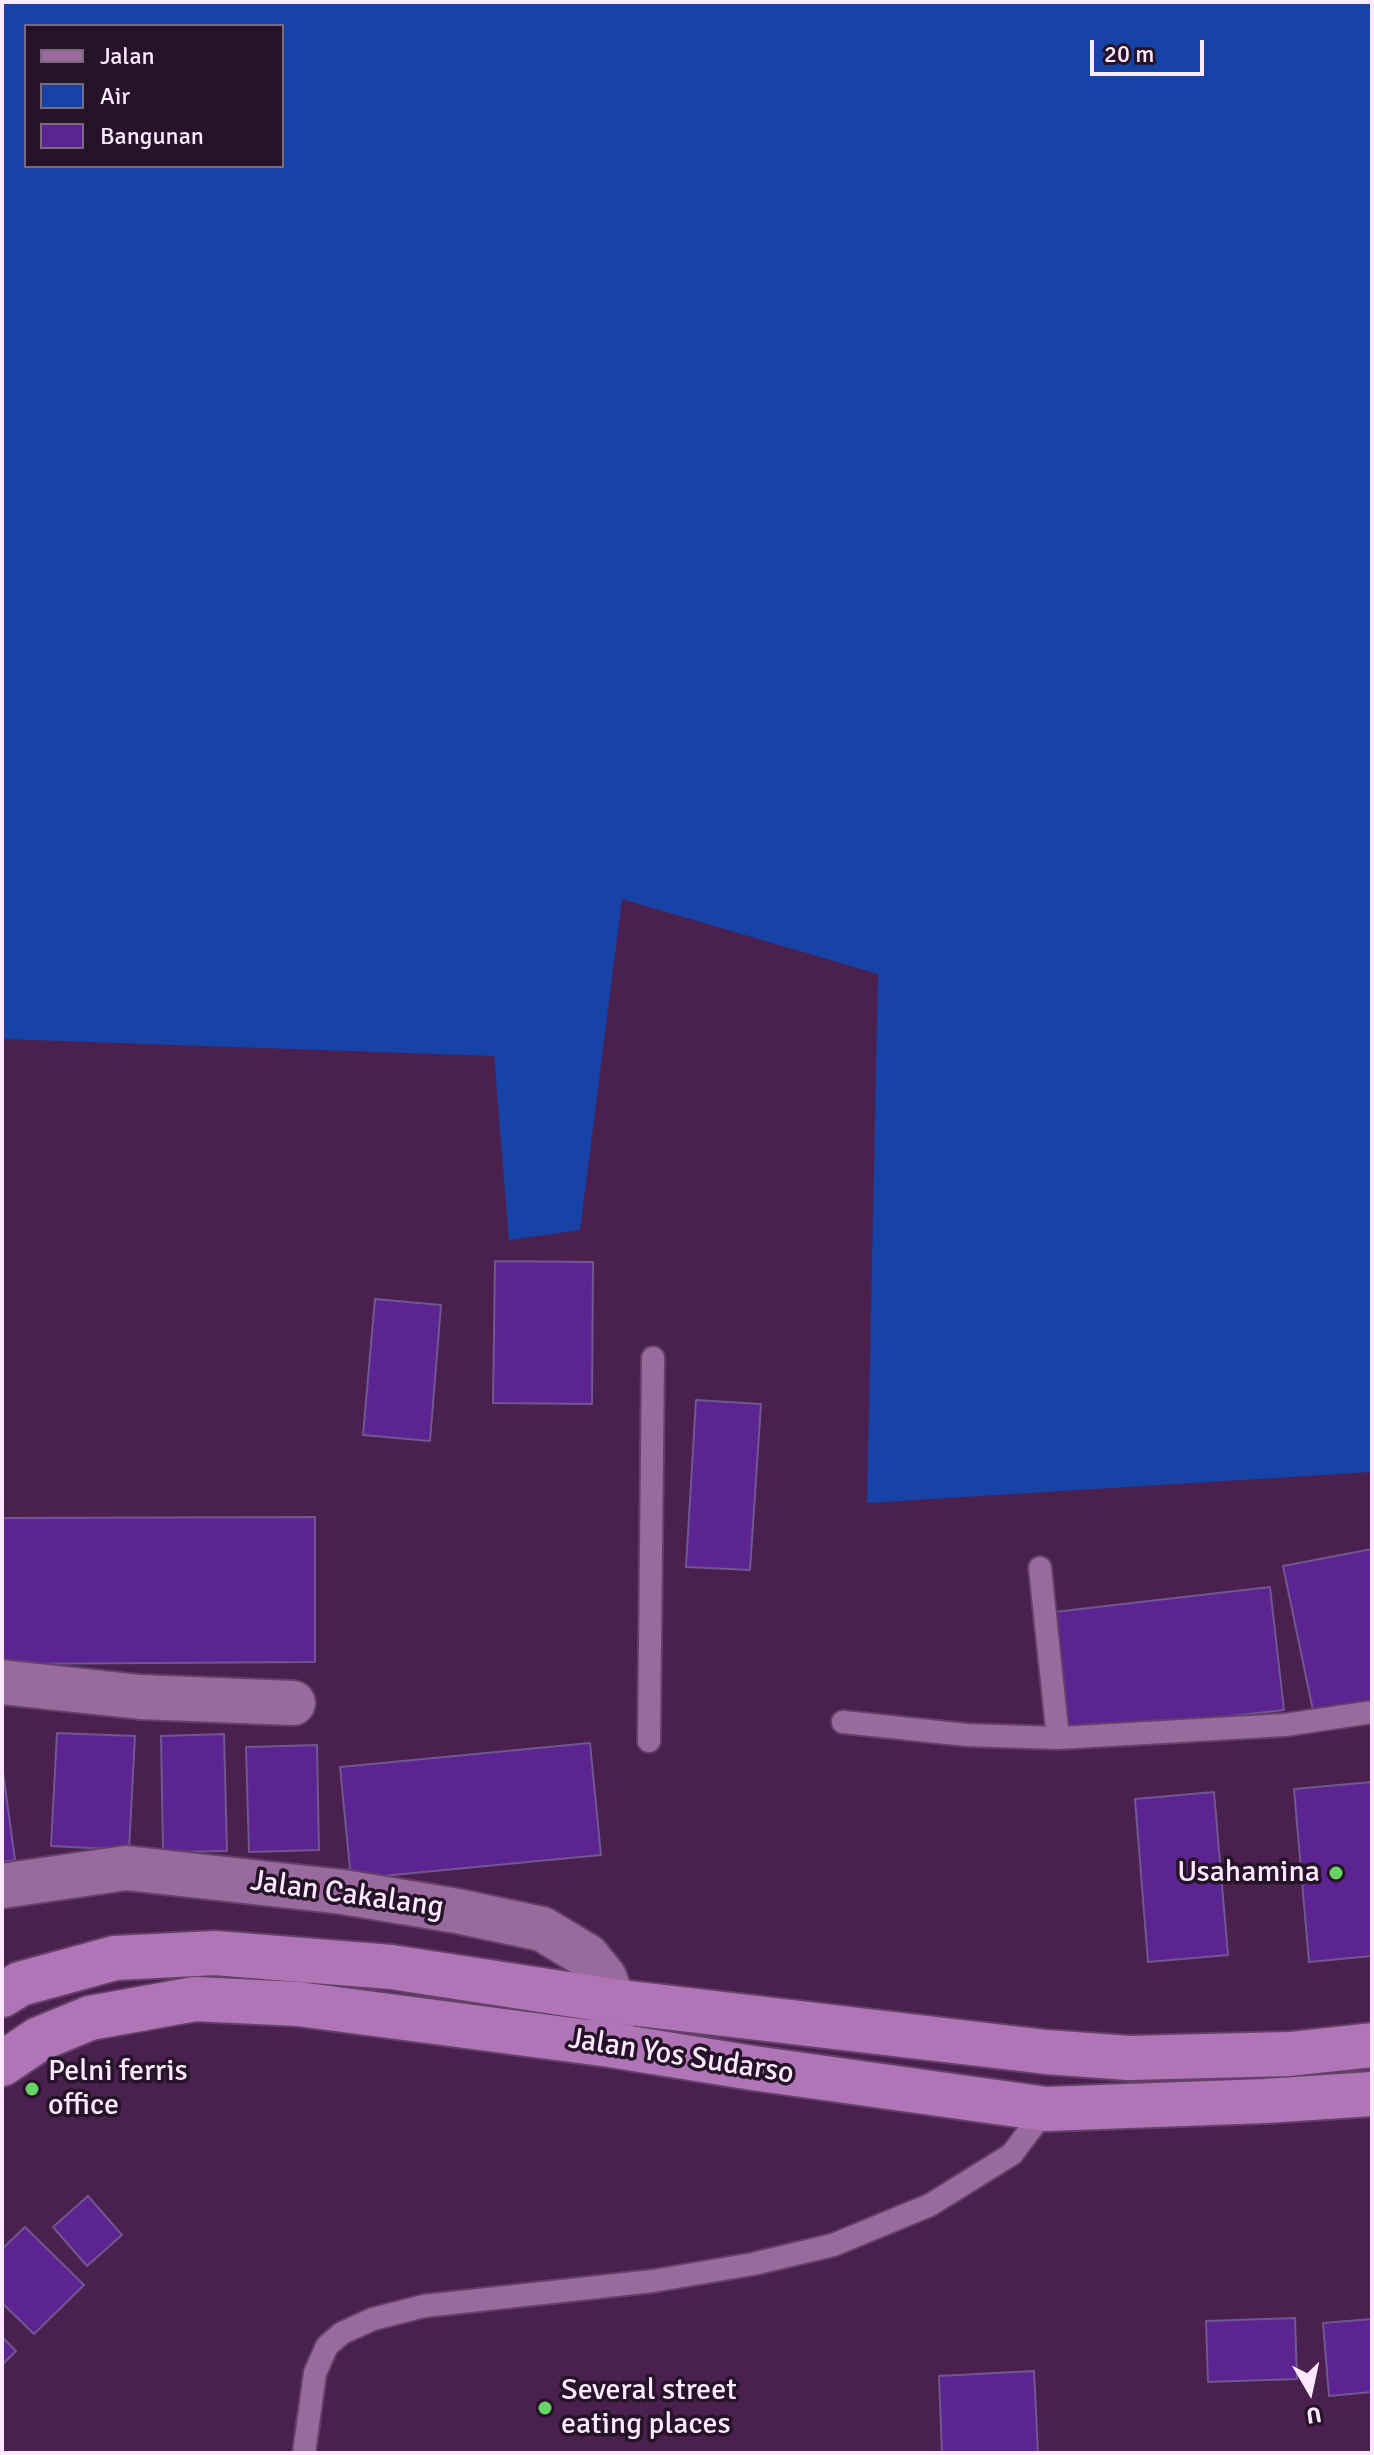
<!DOCTYPE html>
<style>
body{margin:0}
#map{position:relative;width:1374px;height:2455px;overflow:hidden;background:#49204e;font-family:Signika,sans-serif}
canvas{display:block}
.frame{position:absolute;inset:0;border:4px solid #fde8ff;pointer-events:none}
.legend{position:absolute;left:24px;top:24px;width:260px;height:144px;box-sizing:border-box;background:#251327;border:2px solid #7b687d;margin:0;padding:10px 14px;list-style:none;font-size:24px;color:#fde8ff}
.legend li{display:flex;align-items:center;gap:16px;height:40px}
.legend b{width:40px;border:2px solid #7b687d}
.north{position:absolute;left:1270px;top:2351px;width:80px;height:80px;-webkit-text-stroke:6px #251327;paint-order:stroke;rotate:171deg;font-size:22px;font-weight:700;line-height:32px;text-align:center;color:#fde8ff}
.north::after{content:'';display:block;margin:auto;width:28px;height:36px;background:#fde8ff;clip-path:polygon(50% 0,100% 100%,50% 72%,0 100%)}
.scale{position:absolute;left:1090px;top:40px;width:114px;height:36px;box-sizing:border-box;border:4px solid #fde8ff;border-top:0;padding-left:10px;font-size:24px;line-height:28px;white-space:nowrap;color:#fde8ff;-webkit-text-stroke:6px #251327;paint-order:stroke}
</style>
<div id="map">
<canvas width="1374" height="2455"></canvas>
<div class="frame"></div>
<ul class="legend">
<li><b style="height:10px;background:#986a9d"></b>Jalan</li>
<li><b style="height:22px;background:#1742a6"></b>Air</li>
<li><b style="height:22px;background:#5c2490"></b>Bangunan</li>
</ul>
<div class="north">U</div>
<div class="scale">20 m</div>
</div>
<script>
const context = document.querySelector('canvas').getContext('2d');
context.lineJoin = 'round';
function fill(path, color) { context.fillStyle = color; context.fill(path, 'evenodd'); }
const toPath = rows => new Path2D(rows.map(r => 'M' + r).join(''));
function stroke(path, color, width, dash) { context.strokeStyle = color; context.lineWidth = width; context.lineCap = dash ? 'butt' : 'round'; context.setLineDash(dash || []); context.stroke(path); }
function label(font, color, halo, rows, align = 'center') {
  context.font = font + ' Signika,sans-serif'; context.lineWidth = 7; context.setLineDash([]); context.textBaseline = 'middle'; context.strokeStyle = halo; context.fillStyle = color; for (const [text, x, y, turn = 0] of rows) {
    context.save(); context.translate(x, y); context.rotate((+turn || 0) * Math.PI / 180); context.textAlign = isNaN(turn) ? turn : align; if (halo) context.strokeText(text, 0, 0); context.fillText(text, 0, 0); context.restore();
  }
}
fill(toPath([
 [2,2,1372,2,1372,1472,867,1503,878,974,622,899,580,1230,509,1240,494,1056,2,1039],
 [26,26,282,26,282,166,26,166]
]), '#1742a6');
const building = toPath([
 [495,1261,593,1262,592,1404,493,1403,495,1261],
 [375,1299,441,1305,430,1441,363,1435,375,1299],
 [696,1400,761,1404,750,1570,686,1567,696,1400],
 [315,1517,315,1662,2,1664,2,1518,315,1517],
 [1372,1549,1372,1708,1315,1720,1283,1566,1372,1549],
 [1270,1587,1284,1710,1068,1735,1054,1612,1270,1587],
 [57,1733,135,1736,129,1850,51,1846,57,1733],
 [224,1734,227,1851,163,1852,161,1736,224,1734],
 [590,1743,601,1855,351,1879,340,1767,590,1743],
 [317,1745,319,1850,249,1852,246,1747,317,1745],
 [2,1765,15,1860,2,1862,2,1765],
 [1372,1782,1372,1956,1309,1962,1294,1789,1372,1782],
 [1214,1792,1228,1955,1148,1962,1135,1799,1214,1792],
 [88,2196,122,2235,87,2266,53,2227,88,2196],
 [25,2227,84,2285,34,2334,2,2303,2,2249,25,2227],
 [1295,2318,1297,2379,1208,2382,1206,2321,1295,2318],
 [1372,2319,1372,2392,1329,2396,1323,2323,1372,2319],
 [2,2337,16,2351,2,2365,2,2337],
 [1034,2371,1038,2453,942,2453,939,2376,1034,2371]
]);
fill(building, '#5c2490');
stroke(building, '#705791', 2);
const lane = toPath([
 [1040,1568,1058,1738],
 [843,1722,967,1735,1058,1738,1285,1725,1372,1712],
 [649,1741,653,1358],
 [304,2453,315,2373,327,2346,342,2333,373,2319,424,2306,653,2281,753,2264,833,2245,930,2205,1012,2154,1046,2109]
]);
const street = toPath([
 [2,1682,140,1697,293,1703],
 [2,1886,126,1868,343,1892,457,1911,542,1929,587,1956,604,1977,613,2001,611,2035]
]);
const highway = toPath([
 [2,1995,20,1984,115,1958,215,1953,391,1967,613,2001,1046,2052,1129,2058,1290,2054,1372,2045],
 [2,2064,39,2039,90,2018,195,1999,298,2004,610,2045,753,2068,1046,2109,1265,2101,1372,2094]
]);
stroke(lane, '#644068', 26);
stroke(street, '#644068', 48);
stroke(highway, '#644068', 48);
stroke(lane, '#986a9d', 22);
stroke(street, '#986a9d', 44);
stroke(highway, '#af75b6', 44);
for (const [x, y, r, color] of [
 [1336,1873,8,"#68d465"],
 [32,2089,8,"#68d465"],
 [545,2408,8,"#68d465"]
]) { const dot = new Path2D(); dot.arc(x, y, r, 0, 2 * Math.PI); context.fillStyle = color; context.fill(dot); stroke(dot, '#251327', 3); }
label('30px', '#fde8ff', '#251327', [
 ["Usahamina",1320,1873,"right"],
 ["Pelni ferris",48,2072],
 ["office",48,2106],
 ["Several street",561,2391],
 ["eating places",561,2425]
], 'left');
label('30px', '#fde8ff', '#251327', [
 ["Jalan Cakalang",347,1895,8],
 ["Jalan Yos Sudarso",681,2057,9]
]);
</script>
